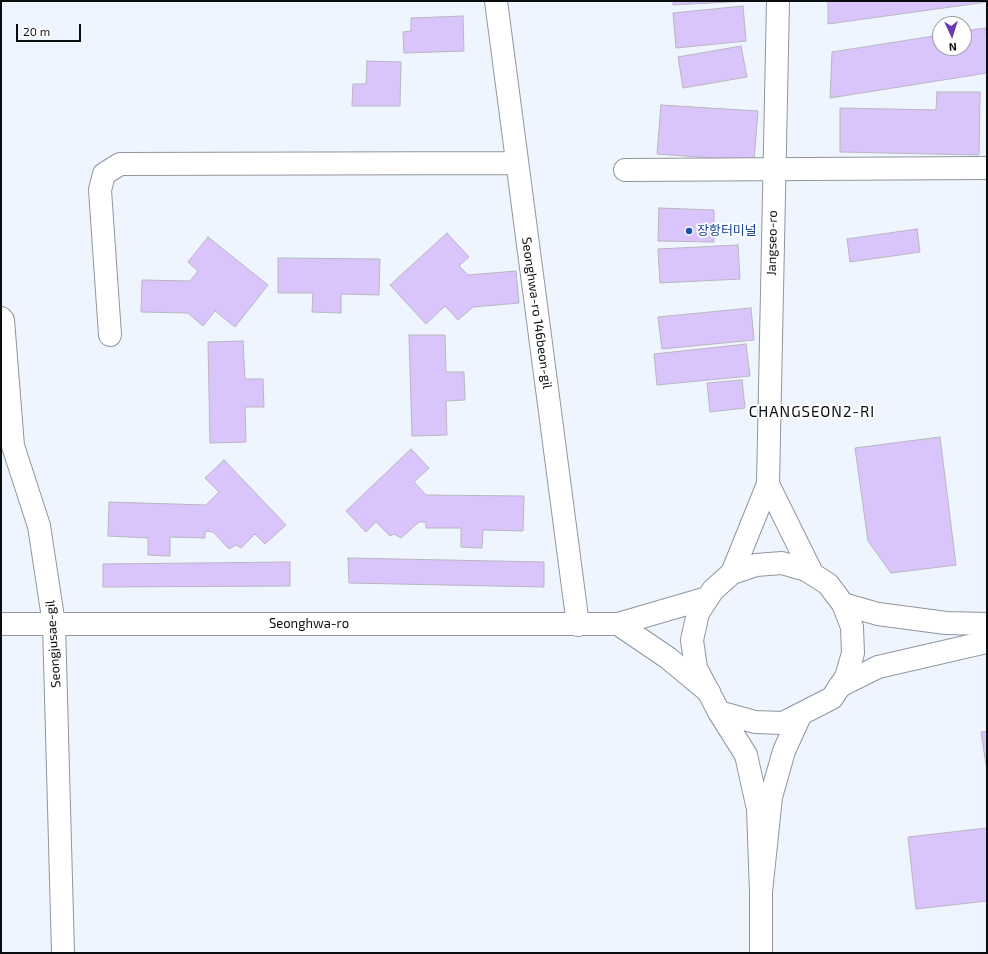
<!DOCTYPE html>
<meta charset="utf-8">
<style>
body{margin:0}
#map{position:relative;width:988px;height:954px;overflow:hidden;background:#eef5fe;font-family:"Exo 2",sans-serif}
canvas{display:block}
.frame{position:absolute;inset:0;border:2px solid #0b0e10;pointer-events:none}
.north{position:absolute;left:932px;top:16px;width:40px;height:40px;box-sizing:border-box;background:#fff;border:1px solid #9d9f9f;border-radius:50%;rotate:176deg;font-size:11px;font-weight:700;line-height:16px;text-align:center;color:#0b0e10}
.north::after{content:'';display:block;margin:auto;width:14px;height:18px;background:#6a3cb4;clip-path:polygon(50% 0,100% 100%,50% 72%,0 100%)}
.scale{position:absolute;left:16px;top:24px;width:65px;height:18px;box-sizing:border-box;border:2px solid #0b0e10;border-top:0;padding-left:5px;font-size:12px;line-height:14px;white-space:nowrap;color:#0b0e10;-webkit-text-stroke:3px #fff;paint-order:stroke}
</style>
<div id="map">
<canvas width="988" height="954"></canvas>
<div class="frame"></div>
<div class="north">N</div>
<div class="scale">20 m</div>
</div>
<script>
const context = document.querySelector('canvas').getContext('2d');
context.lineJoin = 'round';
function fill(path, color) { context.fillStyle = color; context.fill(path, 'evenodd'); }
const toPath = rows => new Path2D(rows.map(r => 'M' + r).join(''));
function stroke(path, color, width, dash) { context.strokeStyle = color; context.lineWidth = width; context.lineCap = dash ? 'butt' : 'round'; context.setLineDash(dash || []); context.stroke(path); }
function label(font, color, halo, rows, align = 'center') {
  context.font = font + ' "Exo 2","Noto Sans KR",sans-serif'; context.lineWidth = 3.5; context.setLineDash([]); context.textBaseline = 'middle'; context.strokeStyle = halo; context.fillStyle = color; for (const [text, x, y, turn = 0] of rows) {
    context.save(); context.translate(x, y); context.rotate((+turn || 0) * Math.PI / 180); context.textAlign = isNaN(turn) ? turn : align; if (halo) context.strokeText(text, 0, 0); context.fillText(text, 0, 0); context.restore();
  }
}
const building = toPath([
 [673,1,747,1,673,5,673,1],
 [828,1,987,1,987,2,828,24,828,1],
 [743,6,746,41,676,48,673,13,743,6],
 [463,16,464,51,404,53,403,32,411,31,411,18,463,16],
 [985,28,987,39,987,73,830,98,832,52,940,35,940,48,964,48,964,31,985,28],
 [741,46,747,77,683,88,678,57,741,46],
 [367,61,401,62,400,106,352,106,353,84,366,84,367,61],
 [937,92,980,92,979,155,840,152,840,108,936,110,937,92],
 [661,105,758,111,754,161,657,154,661,105],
 [659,208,714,210,714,242,658,241,659,208],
 [917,229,920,252,850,262,847,239,917,229],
 [447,233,469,257,459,266,468,275,516,271,519,303,473,307,458,320,445,306,426,324,390,285,447,233],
 [208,237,268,285,235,327,215,311,203,326,188,313,141,312,142,280,190,281,198,271,188,262,208,237],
 [738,245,740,279,660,283,658,249,738,245],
 [278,258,380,259,379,295,341,294,341,313,312,312,313,293,278,293,278,258],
 [751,308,754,340,662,349,658,317,751,308],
 [409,335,445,335,446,372,464,372,465,400,446,401,447,435,412,436,409,335],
 [243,341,245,379,263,379,264,407,245,407,246,442,210,443,208,342,243,341],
 [746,344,750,376,657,385,654,354,746,344],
 [742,380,745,408,710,412,707,383,742,380],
 [940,437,956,565,891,573,868,541,855,448,940,437],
 [411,449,429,468,414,482,426,495,524,496,523,531,483,530,482,548,461,547,461,528,426,528,426,522,419,522,401,538,394,534,390,536,376,522,366,532,346,511,411,449],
 [224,460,286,525,265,544,255,534,241,548,236,545,229,549,213,532,205,531,205,538,170,537,170,556,148,555,148,538,108,536,109,502,206,505,219,492,205,478,224,460],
 [348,558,544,562,544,587,349,583,348,558],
 [290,562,290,586,103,587,103,564,290,562],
 [987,731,987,771,981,732,987,731],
 [987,828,987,901,916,909,908,837,987,828]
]);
fill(building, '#dac4fc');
stroke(building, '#b9b6bf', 1);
const minor = toPath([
 [496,1,578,625],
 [625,170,987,168],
 [1,318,3,320,13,446,39,526,54,624,63,953],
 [110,335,100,190,104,174,120,164,517,163],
 [707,598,618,624,668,658,709,692],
 [843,604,878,614,946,623,987,624],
 [1,624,618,624],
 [840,686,878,667,987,642]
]);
const major = toPath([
 [768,484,778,1],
 [782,563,806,570,828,584,843,604,852,627,853,653,846,677,832,698,783,723,755,722,719,712,696,668,692,640,698,613,713,590,732,573,756,565,782,563],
 [732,573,768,484,812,573],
 [719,712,746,755,758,809,761,892,771,797,784,751,800,716],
 [761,892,761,953]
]);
stroke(minor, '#8f969d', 24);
stroke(major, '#8f969d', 24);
stroke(minor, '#fff', 22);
stroke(major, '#fff', 22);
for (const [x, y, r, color] of [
 [689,231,4,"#1a4fb4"]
]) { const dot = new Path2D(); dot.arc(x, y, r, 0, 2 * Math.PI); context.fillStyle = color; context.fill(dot); stroke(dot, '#fff', 1.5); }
label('13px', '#164399', '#fff', [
 ["장항터미널",697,231]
], 'left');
label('13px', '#0b0e10', '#fff', [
 ["Jangseo-ro",772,243,-89],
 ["Seonghwa-ro 146beon-gil",537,313,82],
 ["Seonghwa-ro",309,624],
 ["Seongjusae-gil",53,644,-94]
]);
context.letterSpacing = '1px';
label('15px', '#0b0e10', '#fff', [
 ["CHANGSEON2-RI",812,412]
]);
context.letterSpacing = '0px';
</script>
